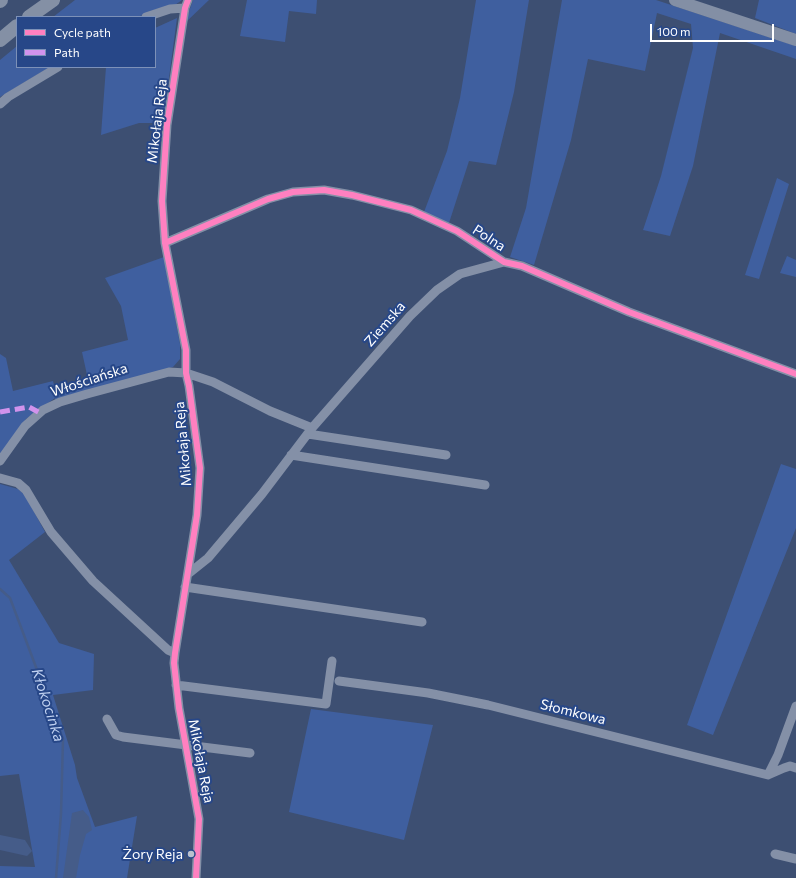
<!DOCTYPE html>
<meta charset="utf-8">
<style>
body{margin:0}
#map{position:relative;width:796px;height:878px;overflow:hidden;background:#3d4f72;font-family:Commissioner,sans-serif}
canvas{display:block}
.legend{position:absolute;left:16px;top:16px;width:140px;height:52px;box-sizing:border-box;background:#274788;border:1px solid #7d91b8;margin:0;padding:5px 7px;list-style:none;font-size:12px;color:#fff}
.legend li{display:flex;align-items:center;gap:8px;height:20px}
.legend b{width:20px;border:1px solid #7d91b8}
.scale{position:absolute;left:650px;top:24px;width:124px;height:18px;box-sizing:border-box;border:2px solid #fff;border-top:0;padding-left:5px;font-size:12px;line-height:14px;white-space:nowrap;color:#fff;-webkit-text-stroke:3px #274788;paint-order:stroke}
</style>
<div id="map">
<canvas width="796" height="878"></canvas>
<ul class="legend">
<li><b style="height:5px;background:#ff80c0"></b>Cycle path</li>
<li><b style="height:5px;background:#d193ec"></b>Path</li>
</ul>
<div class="scale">100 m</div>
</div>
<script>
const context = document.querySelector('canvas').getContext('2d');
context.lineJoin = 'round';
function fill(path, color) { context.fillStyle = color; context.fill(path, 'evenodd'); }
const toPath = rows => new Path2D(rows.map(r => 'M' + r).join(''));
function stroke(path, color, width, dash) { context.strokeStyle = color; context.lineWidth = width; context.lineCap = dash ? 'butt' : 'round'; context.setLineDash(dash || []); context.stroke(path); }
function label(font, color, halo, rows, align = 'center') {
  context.font = font + ' Commissioner,sans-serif'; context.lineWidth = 4; context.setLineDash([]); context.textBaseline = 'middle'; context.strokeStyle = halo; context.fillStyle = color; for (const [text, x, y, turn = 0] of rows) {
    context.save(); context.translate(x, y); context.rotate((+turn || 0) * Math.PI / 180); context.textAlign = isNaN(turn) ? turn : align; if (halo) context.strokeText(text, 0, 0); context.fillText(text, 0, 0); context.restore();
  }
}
fill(toPath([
 [75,0,182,0,175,5,151,11,138,17,53,17],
 [193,0,209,0,186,22,187,17],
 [247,0,317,0,316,14,289,11,285,42,240,36],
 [476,0,529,0,514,92,496,165,469,161,449,223,424,212,447,151,460,98],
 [562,0,656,0,796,46,796,59,720,33,693,166,670,236,643,230,661,176,693,48,691,24,657,13,645,71,588,59,571,140,534,265,510,257,526,208],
 [759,0,796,0,796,34,755,18],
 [177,18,163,123,139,123,101,135,106,67,155,67,155,28],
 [17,46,17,67,50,67,0,97,0,60],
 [777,178,789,184,759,279,745,275],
 [787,256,796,260,796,277,780,273],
 [164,257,180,344,180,359,173,367,55,402,55,398,26,419,0,456,0,354,6,358,13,391,53,381,56,393,89,384,82,352,128,340,121,306,105,278],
 [781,464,796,469,796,528,713,735,687,725],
 [0,484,18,489,25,495,45,532,9,560,59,643,94,654,93,690,53,695,75,765,77,778,95,827,137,816,127,878,0,878,0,866,35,867,19,774,0,776],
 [311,709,433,725,404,840,289,812]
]), '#3f5f9f');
fill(toPath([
 [83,810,89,817,92,830,86,834,80,855,76,878,63,878,72,813],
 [0,835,25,840,32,851,27,856,0,850]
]), '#455c89');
stroke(toPath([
 [0,589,10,598,63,739,61,814,56,878]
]), '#455c89', 2.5);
stroke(toPath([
 [188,0,185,8,167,125,162,201,165,243,186,350,186,373,189,386,200,468,197,515,175,653,174,663,179,708,199,819,196,878],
 [146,17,170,9,185,8],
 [0,104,8,97,58,67],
 [165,243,268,199,293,192,324,190,352,195,411,210,457,231,504,262,522,266,629,312,796,374],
 [308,434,446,455],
 [291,455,485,485],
 [0,461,25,426,43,410,60,402,87,394,169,372,186,373,213,382,270,411,312,428],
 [0,478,18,483,26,490,51,532,93,581,168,650,175,653],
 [188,574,208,558,262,494,312,428,410,316,437,290,460,274,504,262],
 [185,587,422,622],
 [339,681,428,693,488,705,768,775,784,768,790,766,796,768],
 [176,685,326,704,332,661],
 [107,719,116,735,123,737,250,753],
 [768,775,778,755,796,706],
 [775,854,796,859]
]), '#8490a7', 9);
stroke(toPath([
 [675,0,796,40]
]), '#838fa5', 12);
stroke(toPath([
 [0,1,1,0],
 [29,17,53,0],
 [0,40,17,26]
]), '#8490a5', 14);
stroke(toPath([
 [0,412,29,407,40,413]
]), '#d193ec', 5, [10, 5]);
stroke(toPath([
 [188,0,185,8,167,125,162,201,165,243,186,350,186,373,189,386,200,468,197,515,175,653,174,663,179,708,199,819,196,878],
 [165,243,268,199,293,192,324,190,352,195,411,210,457,231,504,262,522,266,629,312,796,374]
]), '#ff80c0', 6);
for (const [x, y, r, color] of [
 [191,854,4,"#bbc1ce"]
]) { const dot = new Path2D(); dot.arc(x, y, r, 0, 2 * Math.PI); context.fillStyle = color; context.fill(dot); stroke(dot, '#274788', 1.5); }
label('14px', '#fff', '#274788', [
 ["Mikołaja Reja",157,121,-83],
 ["Polna",489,238,33],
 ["Ziemska",385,324,-49],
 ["Włościańska",89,380,-18],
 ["Mikołaja Reja",183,444,-95],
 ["Słomkowa",573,712,14],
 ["Mikołaja Reja",201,761,79]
]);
label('14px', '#fff', '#274788', [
 ["Żory Reja",183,854]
], 'right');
label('italic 15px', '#bfd0f0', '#274788', [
 ["Kłokocinka",48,705,72]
]);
</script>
